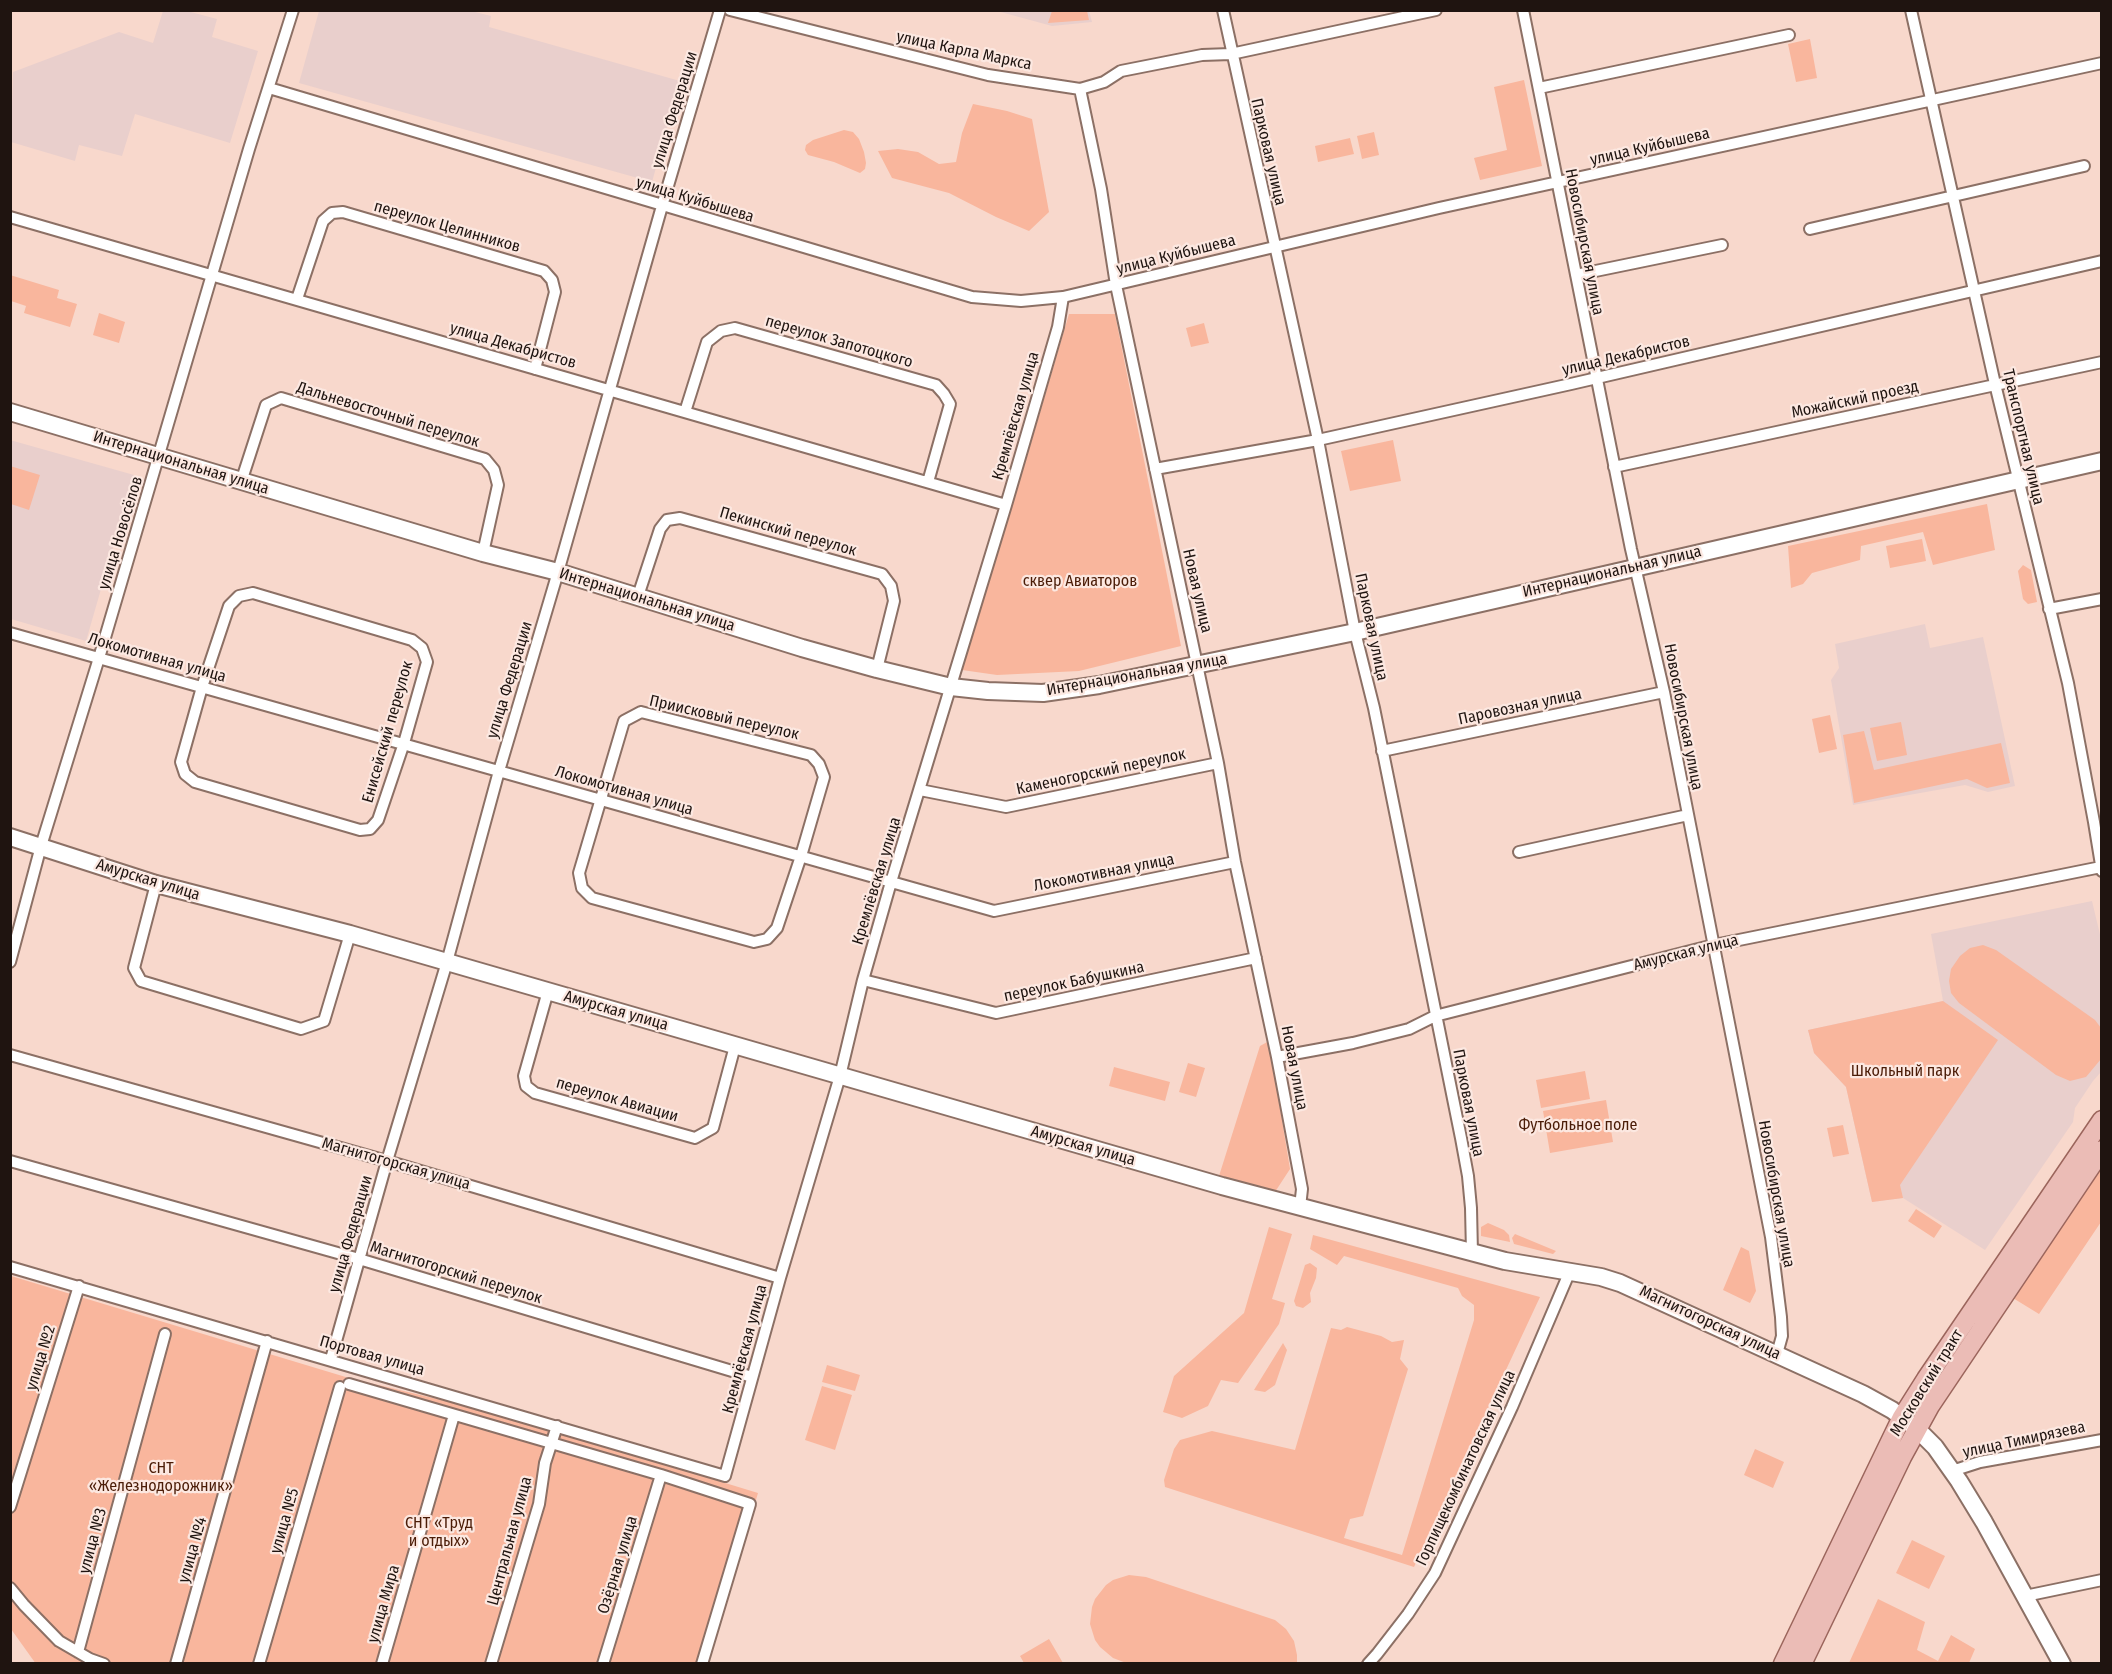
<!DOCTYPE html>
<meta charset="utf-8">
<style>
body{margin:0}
#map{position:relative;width:2112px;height:1674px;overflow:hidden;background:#f8d8cc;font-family:"Fira Sans Condensed",sans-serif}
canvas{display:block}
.frame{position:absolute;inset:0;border:12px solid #1f1410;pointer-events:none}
</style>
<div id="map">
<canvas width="2112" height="1674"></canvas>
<div class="frame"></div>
</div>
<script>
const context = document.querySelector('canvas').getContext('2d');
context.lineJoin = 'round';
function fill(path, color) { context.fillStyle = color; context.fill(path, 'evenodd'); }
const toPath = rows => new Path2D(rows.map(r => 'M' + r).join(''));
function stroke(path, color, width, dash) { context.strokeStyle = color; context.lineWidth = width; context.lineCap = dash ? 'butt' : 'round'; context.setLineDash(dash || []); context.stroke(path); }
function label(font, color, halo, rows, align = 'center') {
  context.font = font + ' "Fira Sans Condensed",sans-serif'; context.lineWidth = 4.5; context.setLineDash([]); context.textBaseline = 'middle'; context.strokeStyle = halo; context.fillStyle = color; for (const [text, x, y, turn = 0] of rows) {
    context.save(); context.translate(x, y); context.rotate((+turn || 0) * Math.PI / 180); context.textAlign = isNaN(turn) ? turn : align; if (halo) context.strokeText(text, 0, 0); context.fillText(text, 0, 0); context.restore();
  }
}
fill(toPath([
 [163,11,187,11,217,19,212,37,258,51,230,143,135,114,122,156,79,145,75,161,11,142,13,72,119,32,153,43],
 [319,11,471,11,491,16,489,27,680,81,652,182,299,83],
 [997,11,1089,11,1092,22,1052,26],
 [10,440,134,475,86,641,11,619],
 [1925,624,1930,648,1983,637,2015,786,1988,792,1965,785,1853,805,1831,680,1839,668,1835,644],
 [2092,901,2102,943,2101,1072,2093,1081,2075,1108,2073,1122,1985,1250,1903,1198,1872,1202,1846,1087,1814,1053,1808,1030,1943,1001,1931,934]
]), '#e9cfcc');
fill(toPath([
 [1052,11,1087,11,1089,20,1048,23],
 [1810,39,1817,78,1796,82,1788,44],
 [1524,80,1542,166,1480,180,1474,158,1507,150,1494,87],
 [973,104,1007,111,1032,119,1049,212,1029,231,996,217,949,193,892,178,878,151,898,149,918,152,939,164,956,162,962,133],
 [844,130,853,132,859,139,864,152,866,163,865,169,860,173,834,162,808,155,805,150,806,145,813,140],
 [1374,132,1379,155,1362,159,1357,136],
 [1350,138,1354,154,1318,162,1315,146],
 [10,275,59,290,57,298,77,304,70,327,24,313,26,306,11,301],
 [99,313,125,322,119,343,93,335],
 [1069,314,1115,314,1181,646,1079,671,997,675,962,670,1012,507],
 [1204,323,1209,343,1191,347,1186,328],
 [1393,440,1401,481,1350,491,1341,451],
 [10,466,40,475,29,510,11,504],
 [1987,504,1995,550,1933,565,1923,532,1861,546,1860,560,1812,573,1803,584,1791,588,1788,546],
 [1922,539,1926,561,1890,568,1886,546],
 [2023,565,2031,570,2037,602,2028,604,2023,599,2018,571],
 [1830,715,1837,749,1819,753,1812,719],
 [1901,722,1907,755,1877,761,1870,728],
 [1864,731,1874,770,2001,743,2010,783,1987,788,1967,779,1854,803,1843,735],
 [1983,945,1996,950,2095,1020,2101,1028,2101,1059,2086,1077,2070,1081,2056,1075,1959,1003,1951,993,1949,981,1951,969,1960,956,1970,948],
 [1943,1001,1998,1040,1900,1185,1903,1198,1872,1202,1846,1087,1814,1053,1808,1030],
 [1269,1041,1290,1169,1275,1192,1219,1176,1260,1046],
 [1188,1063,1205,1068,1196,1097,1179,1092],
 [1114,1067,1170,1082,1165,1101,1109,1086],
 [1585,1071,1590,1099,1541,1108,1536,1080],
 [1606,1100,1613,1142,1550,1153,1543,1111],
 [1843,1125,1849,1154,1833,1157,1827,1128],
 [2101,1165,2101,1222,2039,1314,2008,1295],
 [1916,1209,1942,1226,1934,1238,1908,1221],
 [1488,1223,1504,1230,1509,1235,1510,1242,1481,1236,1481,1227],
 [1269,1227,1292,1234,1272,1299,1285,1303,1279,1324,1238,1383,1221,1380,1208,1406,1182,1418,1163,1412,1174,1376,1244,1313],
 [1515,1234,1556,1251,1553,1254,1514,1244,1512,1238],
 [1313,1235,1540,1297,1414,1567,1165,1487,1164,1480,1174,1449,1180,1440,1212,1431,1295,1450,1331,1328,1341,1330,1347,1327,1381,1336,1392,1342,1404,1340,1400,1359,1408,1369,1363,1516,1350,1519,1344,1538,1402,1555,1474,1320,1474,1305,1462,1296,1458,1288,1344,1256,1337,1265,1310,1249],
 [1741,1247,1749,1251,1756,1291,1750,1303,1723,1290],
 [1310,1263,1317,1268,1316,1278,1310,1293,1311,1302,1303,1308,1296,1306,1294,1301,1305,1265],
 [11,1276,349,1378,496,1413,758,1493,708,1663,36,1664,11,1629],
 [1283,1343,1287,1350,1275,1385,1265,1392,1254,1390],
 [827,1365,860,1375,855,1391,822,1382],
 [822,1386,852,1395,835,1450,805,1440],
 [1755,1449,1784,1462,1773,1488,1744,1475],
 [1912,1540,1945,1556,1929,1589,1896,1573],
 [1129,1575,1146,1577,1275,1620,1286,1629,1294,1641,1297,1655,1297,1663,1129,1664,1113,1658,1100,1647,1095,1640,1090,1624,1092,1607,1095,1599,1106,1585,1113,1580],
 [1878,1599,1925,1622,1917,1650,1938,1661,1951,1635,1975,1649,1969,1663,1849,1663],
 [1049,1639,1063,1663,1024,1663,1020,1656]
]), '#f9b69d');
const street = toPath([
 [730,10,988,75,1080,89,1104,82,1121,71,1202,55,1231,54,1436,10],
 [1223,10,1318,440,1355,632,1374,708,1461,1138,1468,1176,1471,1208,1472,1253],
 [1523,10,1631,549,1664,692,1771,1237,1781,1317,1782,1336,1777,1354],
 [1911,10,1995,384,2068,683,2094,822,2102,871],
 [269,88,972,297,1021,301,1063,297,1439,208,2102,63],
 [1539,88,1789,35],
 [1080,89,1101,189,1116,285,1218,763,1235,862,1277,1057,1302,1189,1300,1207],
 [10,217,1006,505],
 [1810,229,2084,166],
 [1576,275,1722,245],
 [297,299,323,221,332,213,343,212,544,271,552,280,555,292,535,369],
 [685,412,707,342,721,331,735,328,936,385,944,394,950,404,928,482],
 [1614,467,2102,362],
 [1155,469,1318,440,1571,384,2102,261],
 [241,482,266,405,281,398,485,459,494,470,498,485,483,553],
 [253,593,412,640,422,648,427,662,404,743,378,820,370,829,360,830,195,782,185,774,181,762,202,687,229,606,239,596,253,593],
 [638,596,660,529,667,520,680,518,882,574,891,586,894,601,877,669],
 [2049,609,2102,599],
 [10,633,994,911,1235,862],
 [641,712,811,755,819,764,824,777,801,856,777,928,767,939,754,942,592,898,582,888,579,873,624,721,641,712],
 [1382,751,1664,692],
 [920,790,1006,807,1218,763],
 [1519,852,1688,815],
 [156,884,134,968,141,981,301,1029,324,1021,350,934],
 [10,962,41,846,99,658,249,149,293,10],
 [863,980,996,1013,1256,958],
 [548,991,524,1076,526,1086,535,1093,695,1138,713,1128,735,1046],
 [10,1055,387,1161,780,1278],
 [1277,1057,1353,1043,1409,1029,1435,1016,1714,945,2101,867],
 [10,1161,359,1259,752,1377],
 [10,1267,725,1476,780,1278,840,1076,863,980,891,882,1006,505,1058,327,1063,297],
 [331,1359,387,1161,447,962,499,771,558,572,662,206,720,10],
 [349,1384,661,1475,750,1504,702,1664],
 [1952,1471,1980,1462,2102,1440],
 [10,1507,79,1286],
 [10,1588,24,1605,59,1641,90,1659,104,1664],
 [2025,1596,2102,1580],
 [78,1652,165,1334],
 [176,1664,267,1341],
 [259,1664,340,1387],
 [382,1664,454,1415],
 [491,1664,539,1504,545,1463,557,1426],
 [603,1664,661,1475],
 [1368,1664,1377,1654,1408,1614,1435,1573,1512,1407,1570,1271]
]);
const secondary = toPath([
 [10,412,483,553,558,572,802,648,877,669,951,687,988,691,1043,693,1099,685,1355,632,2102,461],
 [10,837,156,884,350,934,1222,1186,1505,1261,1601,1277,1620,1283,1863,1394,1892,1410,1917,1429,1935,1447,1959,1481,1984,1522,2062,1664]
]);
const primary = toPath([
 [1783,1664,1902,1417,1926,1379,2102,1120],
 [1802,1664,1902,1457,1930,1406,2102,1150]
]);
stroke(street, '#8c7065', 14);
stroke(secondary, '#8c7065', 20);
stroke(primary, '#9b655c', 21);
stroke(street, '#fff', 10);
stroke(secondary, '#fff', 16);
stroke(primary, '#ebbcb6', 18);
label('16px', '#1f1410', '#fce8e1', [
 ["улица Карла Маркса",964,51,12],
 ["улица Федерации",675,110,-73],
 ["улица Куйбышева",1650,147,-13],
 ["Парковая улица",1268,152,77],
 ["улица Куйбышева",695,200,17],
 ["переулок Целинников",447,227,16],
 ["Новосибирская улица",1584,242,79],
 ["улица Куйбышева",1176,255,-14],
 ["переулок Запотоцкого",839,342,16],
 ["улица Декабристов",513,346,16],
 ["улица Декабристов",1626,356,-13],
 ["Можайский проезд",1855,400,-12],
 ["Дальневосточный переулок",388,415,17],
 ["Кремлёвская улица",1016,416,-74],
 ["Транспортная улица",2023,437,77],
 ["Интернациональная улица",181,463,17],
 ["Пекинский переулок",788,532,16],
 ["улица Новосёлов",121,533,-73],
 ["Интернациональная улица",1612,572,-13],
 ["Новая улица",1197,591,77],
 ["Интернациональная улица",647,600,17],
 ["Парковая улица",1371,627,78],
 ["Локомотивная улица",157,658,16],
 ["Интернациональная улица",1137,675,-10],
 ["улица Федерации",510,680,-73],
 ["Паровозная улица",1520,707,-12],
 ["Новосибирская улица",1683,717,79],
 ["Приисковый переулок",724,718,13],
 ["Енисейский переулок",388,732,-74],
 ["Каменогорский переулок",1101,772,-12],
 ["Локомотивная улица",624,791,16],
 ["Локомотивная улица",1104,873,-11],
 ["Амурская улица",148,880,17],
 ["Кремлёвская улица",877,881,-73],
 ["Амурская улица",1686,953,-14],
 ["переулок Бабушкина",1074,982,-12],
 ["Амурская улица",616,1011,16],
 ["Новая улица",1294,1068,79],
 ["переулок Авиации",617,1100,16],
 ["Парковая улица",1468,1103,79],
 ["Амурская улица",1083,1146,16],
 ["Магнитогорская улица",396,1164,16],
 ["Новосибирская улица",1776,1194,80],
 ["улица Федерации",351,1234,-74],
 ["Магнитогорский переулок",456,1273,17],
 ["Магнитогорская улица",1710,1323,25],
 ["Кремлёвская улица",745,1349,-75],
 ["Портовая улица",372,1356,16],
 ["улица №2",41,1358,-73],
 ["Московский тракт",1927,1383,-58],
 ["улица Тимирязева",2024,1440,-12],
 ["Горпищекомбинатовская улица",1466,1468,-65],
 ["улица №5",285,1521,-74],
 ["улица №3",93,1541,-75],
 ["Центральная улица",510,1541,-75],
 ["улица №4",193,1550,-74],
 ["Озёрная улица",618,1565,-73],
 ["улица Мира",384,1604,-74]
]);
label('16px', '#4b1c07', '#fce8e1', [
 ["сквер Авиаторов",1080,582],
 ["Школьный парк",1905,1072],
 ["Футбольное поле",1578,1126],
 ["СНТ",161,1469],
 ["«Железнодорожник»",161,1487],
 ["СНТ «Труд",439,1524],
 ["и отдых»",439,1542]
]);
</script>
